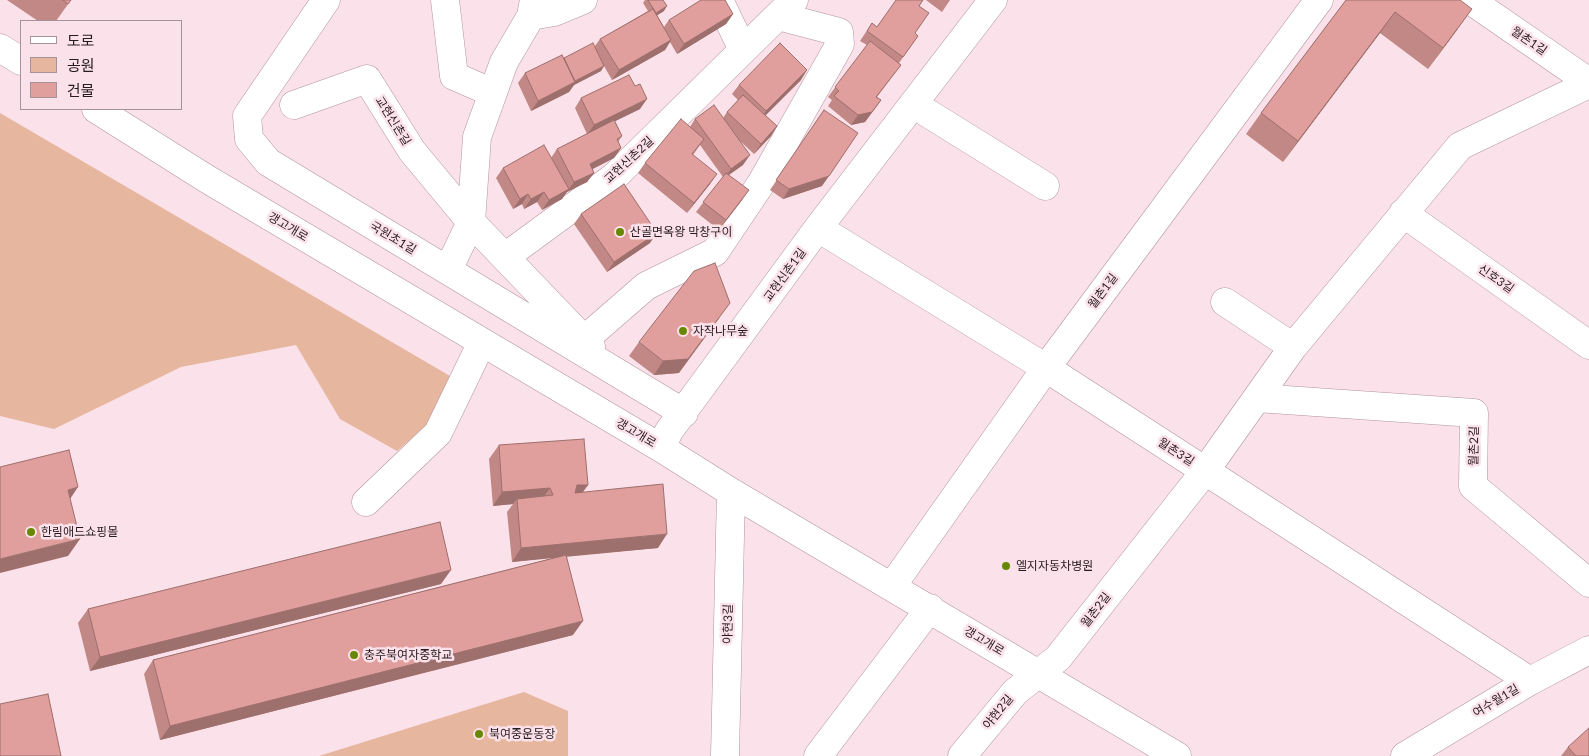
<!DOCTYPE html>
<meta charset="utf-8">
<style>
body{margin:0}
#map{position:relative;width:1589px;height:756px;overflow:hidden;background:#fbe1e9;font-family:Lato,"Noto Sans KR",sans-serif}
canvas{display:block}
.legend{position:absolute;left:20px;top:20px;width:162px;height:90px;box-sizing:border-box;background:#fbe1e9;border:1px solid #a69298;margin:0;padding:6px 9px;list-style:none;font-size:15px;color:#261b1f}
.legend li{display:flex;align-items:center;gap:10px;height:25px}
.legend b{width:25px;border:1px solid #a69298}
</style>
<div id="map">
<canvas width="1589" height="756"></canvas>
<ul class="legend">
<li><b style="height:6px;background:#fff"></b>도로</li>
<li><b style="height:14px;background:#e6b69f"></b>공원</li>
<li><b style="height:14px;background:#e09e9c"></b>건물</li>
</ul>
</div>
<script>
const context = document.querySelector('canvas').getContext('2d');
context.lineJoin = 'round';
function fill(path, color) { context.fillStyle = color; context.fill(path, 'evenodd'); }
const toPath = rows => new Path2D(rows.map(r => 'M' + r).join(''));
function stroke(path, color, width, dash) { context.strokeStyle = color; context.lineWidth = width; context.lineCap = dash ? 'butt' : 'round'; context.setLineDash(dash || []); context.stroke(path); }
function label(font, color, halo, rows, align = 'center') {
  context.font = font + ' Lato,"Noto Sans KR",sans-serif'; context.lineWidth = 5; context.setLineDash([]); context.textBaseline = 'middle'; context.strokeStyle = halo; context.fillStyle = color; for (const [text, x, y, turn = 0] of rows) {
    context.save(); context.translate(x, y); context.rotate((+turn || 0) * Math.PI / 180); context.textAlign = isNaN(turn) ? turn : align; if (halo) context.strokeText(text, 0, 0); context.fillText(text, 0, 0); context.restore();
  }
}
fill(toPath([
 [0,113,450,376,432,420,397,451,340,419,296,345,181,367,54,429,0,416],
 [524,692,568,711,568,756,319,756]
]), '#e6b69f');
const minor = toPath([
 [326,0,247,116,249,139,268,162,684,413],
 [445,0,454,76,493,93],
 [719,0,743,50],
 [1470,0,1589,82],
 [531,16,554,12,583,0],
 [0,48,21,61],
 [913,104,1045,186],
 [294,105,367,79,412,151,471,222,591,347],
 [96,109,207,179,661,448,731,492,1177,756],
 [1403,213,1589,345],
 [818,228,1046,368,1530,681],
 [505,257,614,177,794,0],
 [448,270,471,222,477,137,504,62,531,16,534,0],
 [1225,302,1293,347],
 [584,340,646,286,715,252,762,182,840,44,839,32,778,16],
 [1257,398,1474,413,1473,486,1589,583],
 [661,448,669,431,818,228,993,0],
 [366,502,438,433,482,342],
 [892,586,1046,368,1319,0],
 [725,756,731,492],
 [818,756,930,608],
 [962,756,1015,692,1058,658,1205,471,1293,347,1460,146,1589,84],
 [1405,756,1530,681,1589,650]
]);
stroke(minor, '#b2949e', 29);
stroke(minor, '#fff', 28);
fill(toPath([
 [7,0,71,0,56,21,38,21],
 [645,0,663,0,664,11,657,15,664,27,669,20,733,14,726,24,677,54,670,42,665,50,612,80,604,66,601,71,574,85,569,92,531,111,518,83,525,73,595,46,600,39,648,11,643,3],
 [926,0,950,0,942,12],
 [1346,0,1460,0,1457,30,1428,69,1380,33,1283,162,1246,134,1261,113],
 [919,6,915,33,918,36,899,63,901,65,877,97,881,100,874,110,865,122,851,125,828,106,832,100,828,97,867,45,860,41,872,23,877,27],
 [801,80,765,115,777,126,771,136,754,154,738,139,743,165,729,175,742,200,719,230,696,212,723,177,700,145,693,155,710,184,687,213,638,173,645,163,690,127,695,119,723,118,727,112,738,100,732,94,739,85],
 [581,98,640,109,615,121,622,136,618,142,621,148,614,158,592,169,594,173,587,182,567,192,562,199,542,210,537,202,524,209,522,204,513,209,496,178,503,168,551,158,557,149,587,134,575,108],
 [824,110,822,186,783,199,770,190],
 [581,214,650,243,607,272,574,224],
 [639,342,679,373,654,375,629,356],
 [499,445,588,485,583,492,658,548,567,556,573,635,160,740,144,674,153,660,557,557,512,562,507,512,513,504,493,506,489,459],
 [441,584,90,671,78,623,88,609],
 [1568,747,1589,756,1561,756]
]), '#c18886');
fill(toPath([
 [667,6,664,11,653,18,656,13],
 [1472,9,1457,30,1428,69,1443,48],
 [1395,12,1380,33,1283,162,1298,141],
 [733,14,726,24,677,54,684,44],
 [671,40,665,50,612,80,619,70],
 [604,66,601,71,574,85,569,92,531,111,538,101],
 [807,70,801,80,760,121,766,111],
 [647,99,640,109,587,135,594,125],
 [881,100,865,122,851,125,858,115],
 [777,126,771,136,754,154,761,144],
 [621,148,614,158,583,174,590,164],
 [750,155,743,165,724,178,731,169],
 [594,173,587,182,567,192,574,182],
 [717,174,710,184,687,213,694,203],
 [829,176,822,186,783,199,789,189],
 [569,189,562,199,542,210,549,200],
 [749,190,742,200,719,230,726,220],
 [544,192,537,202,524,209,531,199],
 [528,194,522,204,513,209,520,199],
 [657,233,650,243,607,272,614,262],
 [720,317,679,373,654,375,663,361],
 [577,485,588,485,578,498,567,499],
 [78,487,66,505,68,490],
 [550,488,540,502,517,499,513,504,493,506,502,492],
 [667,534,658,548,512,562,521,548],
 [80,539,68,556,0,573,0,559],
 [451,570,441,584,90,671,100,657],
 [583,621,573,635,160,740,170,726]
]), '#9d6f6d');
const building = toPath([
 [63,0,71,0,68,4,63,0],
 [648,0,663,0,667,6,656,13,648,0],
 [701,0,725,0,733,14,684,44,669,20,701,0],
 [896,0,923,0,919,6,929,13,915,33,918,36,903,57,867,31,872,23,877,27,896,0],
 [1346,0,1460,0,1472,9,1443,48,1395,12,1298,141,1261,113,1346,0],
 [653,9,671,40,619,70,600,39,653,9],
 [870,41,901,65,876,97,881,100,872,112,858,115,834,96,839,91,835,87,870,41],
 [593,43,604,66,575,81,564,58,593,43],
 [780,43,807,70,766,111,739,85,780,43],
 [562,55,575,82,538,101,525,73,562,55],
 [629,75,635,86,640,84,647,99,594,125,581,98,629,75],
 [743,95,777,126,761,144,727,112,743,95],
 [714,105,750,155,731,169,695,119,714,105],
 [824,110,858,133,829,176,789,189,776,180,824,110],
 [681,119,704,139,692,154,717,174,694,203,645,163,681,119],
 [614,120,622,136,617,139,621,148,590,164,594,173,574,182,557,149,614,120],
 [544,145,569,189,549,200,544,192,531,199,528,194,520,199,503,168,544,145],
 [726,173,749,190,726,220,703,202,726,173],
 [624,184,657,233,614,262,581,214,624,184],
 [715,263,730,303,688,359,663,361,639,342,694,271,715,263],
 [584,439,588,485,577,485,575,493,663,484,667,534,521,548,517,499,553,495,550,488,502,492,499,445,584,439],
 [69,450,78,487,68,490,80,539,0,559,0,467,69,450],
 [440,522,451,570,100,657,88,609,440,522],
 [566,555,583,621,170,726,153,660,566,555],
 [48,694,61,756,0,756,0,704,48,694],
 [1589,728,1589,756,1576,756,1568,747,1589,728]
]);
fill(building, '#e09e9c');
stroke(building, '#9d6f6d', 1);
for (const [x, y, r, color] of [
 [620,232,5,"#698801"],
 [683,331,5,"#698801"],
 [31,532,5,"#698801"],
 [1006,566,5,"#698801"],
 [354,655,5,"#698801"],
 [479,734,5,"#698801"]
]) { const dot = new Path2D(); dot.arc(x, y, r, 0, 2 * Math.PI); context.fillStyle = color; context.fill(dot); stroke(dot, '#fbe1e9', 2); }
label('12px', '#261b1f', '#fbe1e9', [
 ["월촌1길",1529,41,34],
 ["교현신촌길",393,121,58],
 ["교현신촌2길",629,160,-43],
 ["갱고개로",288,227,31],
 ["국원초1길",393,238,31],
 ["교현신촌1길",785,275,-54],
 ["신호3길",1496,279,35],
 ["월촌1길",1103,291,-53],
 ["갱고개로",636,433,31],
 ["월촌2길",1474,446,-89],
 ["월촌3길",1176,452,33],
 ["월촌2길",1096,610,-52],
 ["야현3길",728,624,-89],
 ["갱고개로",984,641,31],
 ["여수월1길",1496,701,-31],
 ["야현2길",998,712,-51]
]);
label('12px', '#261b1f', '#fbe1e9', [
 ["산골면옥왕 막창구이",630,232],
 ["자작나무숲",693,331],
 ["한림애드쇼핑몰",41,532],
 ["엘지자동차병원",1016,566],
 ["충주북여자중학교",364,655],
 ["북여중운동장",489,734]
], 'left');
</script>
